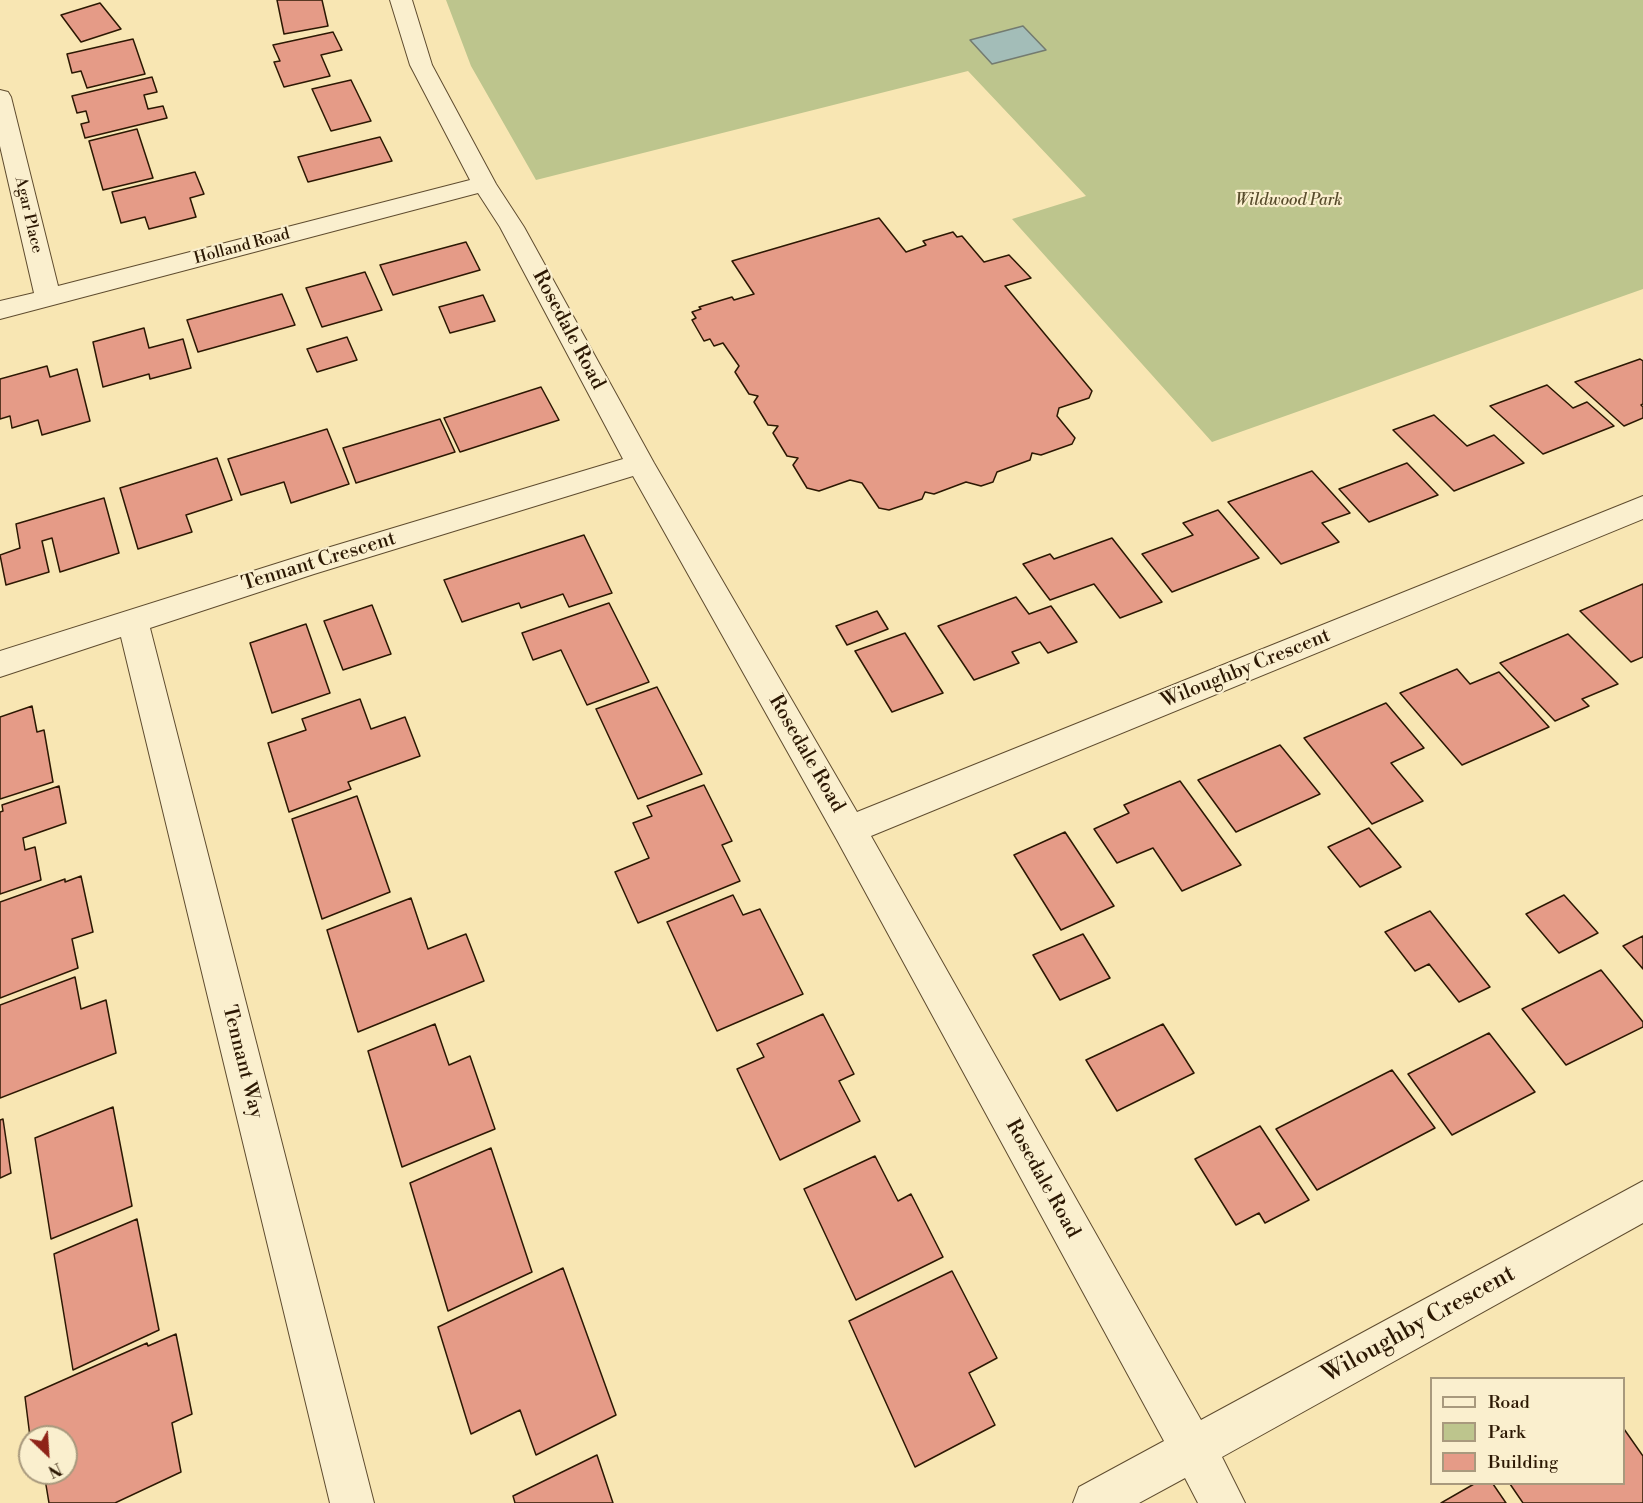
<!DOCTYPE html>
<style>
body{margin:0}
#map{position:relative;width:1643px;height:1503px;overflow:hidden;background:#f8e6b3;font-family:"Libre Bodoni",serif}
canvas{display:block}
.legend{position:absolute;left:1430px;top:1377px;width:195px;height:108px;box-sizing:border-box;background:#faefce;border:2px solid #a8997d;margin:0;padding:8px 10px;list-style:none;font-size:18px;color:#2c1803}
.legend li{display:flex;align-items:center;gap:12px;height:30px}
.legend b{width:30px;border:2px solid #a8997d}
.north{position:absolute;left:18px;top:1425px;width:60px;height:60px;box-sizing:border-box;background:#faefce;border:2px solid #a8997d;border-radius:50%;rotate:155deg;font-size:16px;font-weight:700;line-height:24px;text-align:center;color:#2c1803}
.north::after{content:'';display:block;margin:auto;width:21px;height:27px;background:#8f2418;clip-path:polygon(50% 0,100% 100%,50% 72%,0 100%)}
</style>
<div id="map">
<canvas width="1643" height="1503"></canvas>
<ul class="legend">
<li><b style="height:8px;background:#faefce"></b>Road</li>
<li><b style="height:16px;background:#bdc58d"></b>Park</li>
<li><b style="height:16px;background:#e59b87"></b>Building</li>
</ul>
<div class="north">N</div>
</div>
<script>
const context = document.querySelector('canvas').getContext('2d');
context.lineJoin = 'round';
function fill(path, color) { context.fillStyle = color; context.fill(path, 'evenodd'); }
const toPath = rows => new Path2D(rows.map(r => 'M' + r).join(''));
function stroke(path, color, width, dash) { context.strokeStyle = color; context.lineWidth = width; context.lineCap = dash ? 'butt' : 'round'; context.setLineDash(dash || []); context.stroke(path); }
function label(font, color, halo, rows, align = 'center') {
  context.font = font + ' "Libre Bodoni",serif'; context.lineWidth = 4.5; context.setLineDash([]); context.textBaseline = 'middle'; context.strokeStyle = halo; context.fillStyle = color; for (const [text, x, y, turn = 0] of rows) {
    context.save(); context.translate(x, y); context.rotate((+turn || 0) * Math.PI / 180); context.textAlign = isNaN(turn) ? turn : align; if (halo) context.strokeText(text, 0, 0); context.fillText(text, 0, 0); context.restore();
  }
}
fill(toPath([
 [446,0,1643,0,1643,289,1212,442,1012,219,1086,196,968,71,536,180,471,66]
]), '#bdc58d');
const water = toPath([
 [1023,26,1046,50,992,64,970,40,1023,26]
]);
fill(water, '#a3bdb8');
stroke(water, '#737b70', 1.5);
const building = toPath([
 [277,0,322,0,328,26,284,34,277,0],
 [100,3,121,29,81,42,61,15,100,3],
 [333,32,342,50,321,55,330,76,284,87,274,62,280,61,273,45,333,32],
 [133,39,145,74,87,88,81,71,72,73,67,54,133,39],
 [152,77,157,92,144,95,148,109,163,106,167,118,85,138,81,124,89,122,86,111,77,113,72,96,152,77],
 [351,80,371,121,331,131,312,89,351,80],
 [137,129,153,178,103,190,89,141,137,129],
 [380,137,392,161,308,182,298,157,380,137],
 [195,172,204,194,190,198,196,217,149,229,145,217,121,223,112,192,195,172],
 [879,218,906,252,926,245,923,241,953,232,957,237,962,236,984,262,1009,255,1031,278,1005,286,1092,391,1089,398,1059,408,1057,416,1075,438,1072,444,1041,455,1032,453,1030,460,997,472,993,482,981,486,966,482,934,494,925,492,922,499,889,510,879,508,862,483,850,480,819,491,807,488,793,465,798,458,787,456,773,433,778,426,768,425,754,402,758,396,749,394,735,372,739,366,723,343,714,346,710,339,704,341,692,320,696,318,692,312,701,309,699,307,732,297,734,300,754,294,732,261,879,218],
 [466,242,480,270,393,295,380,265,466,242],
 [365,272,382,310,322,327,306,288,365,272],
 [282,294,295,325,198,352,187,320,282,294],
 [483,295,495,321,450,333,439,307,483,295],
 [144,328,149,348,183,339,191,368,150,379,149,374,103,387,93,342,144,328],
 [347,337,357,360,317,372,307,349,347,337],
 [1640,359,1643,361,1643,404,1641,405,1643,407,1643,418,1624,426,1575,382,1640,359],
 [47,366,50,377,77,369,90,421,42,435,38,420,12,428,10,416,0,419,0,379,47,366],
 [1547,385,1573,408,1587,402,1614,426,1543,454,1490,406,1547,385],
 [541,387,559,420,460,452,444,418,541,387],
 [1434,415,1467,446,1494,435,1524,463,1454,491,1393,430,1434,415],
 [440,419,455,452,356,483,343,448,440,419],
 [327,429,349,484,291,503,284,482,241,495,228,459,327,429],
 [217,458,232,500,186,515,192,532,138,549,120,488,217,458],
 [1407,463,1438,495,1369,522,1339,489,1407,463],
 [1312,471,1350,513,1322,523,1339,542,1281,564,1228,502,1312,471],
 [104,498,119,553,60,572,52,538,42,541,49,572,6,585,0,555,20,548,16,524,104,498],
 [1218,510,1259,558,1172,592,1142,554,1193,535,1183,523,1218,510],
 [584,535,612,593,569,607,563,594,521,608,519,603,462,622,444,580,584,535],
 [1112,538,1162,602,1120,618,1094,584,1050,600,1023,564,1050,554,1054,559,1112,538],
 [1643,584,1643,657,1631,662,1580,611,1643,584],
 [1016,597,1029,614,1051,606,1077,642,1048,653,1040,642,1012,652,1019,663,974,680,938,626,1016,597],
 [609,603,649,682,587,705,561,650,533,660,522,633,609,603],
 [372,605,391,654,343,670,324,621,372,605],
 [877,611,888,629,847,645,836,626,877,611],
 [306,624,330,693,272,713,250,643,306,624],
 [905,633,943,693,892,712,855,651,905,633],
 [1568,634,1618,684,1582,699,1589,706,1555,721,1500,663,1568,634],
 [1457,669,1470,684,1499,672,1549,727,1462,765,1400,693,1457,669],
 [657,687,702,774,638,799,596,709,657,687],
 [360,699,371,729,405,717,420,756,348,782,351,789,289,812,268,743,306,730,302,719,360,699],
 [1386,703,1424,748,1391,763,1423,801,1372,824,1304,738,1386,703],
 [32,706,37,732,44,730,53,782,0,799,0,717,32,706],
 [1280,745,1320,794,1236,832,1198,780,1280,745],
 [1180,781,1241,865,1182,891,1153,848,1117,863,1094,829,1129,813,1124,805,1180,781],
 [704,785,732,841,722,845,740,881,638,923,615,872,649,858,633,823,652,816,647,806,704,785],
 [59,786,66,823,23,838,25,850,35,847,41,880,0,894,0,812,3,811,2,805,59,786],
 [357,796,390,892,322,919,292,819,357,796],
 [1369,828,1401,867,1360,887,1328,847,1369,828],
 [1065,832,1114,906,1061,930,1014,855,1065,832],
 [81,876,93,932,72,939,78,968,0,998,0,902,65,879,65,882,81,876],
 [733,895,743,915,760,909,803,994,717,1031,667,922,733,895],
 [1564,895,1598,933,1559,953,1526,914,1564,895],
 [411,898,428,949,466,934,484,981,358,1032,327,930,411,898],
 [1430,911,1490,987,1459,1002,1429,964,1415,971,1385,932,1430,911],
 [1083,934,1110,978,1060,1000,1033,955,1083,934],
 [1643,936,1643,969,1623,946,1643,936],
 [1601,970,1643,1022,1643,1027,1566,1065,1522,1009,1601,970],
 [75,977,81,1009,106,1000,116,1053,0,1098,0,1005,75,977],
 [823,1014,854,1074,839,1081,860,1121,780,1160,737,1069,764,1057,757,1044,823,1014],
 [435,1024,449,1065,470,1056,495,1129,402,1167,368,1051,435,1024],
 [1163,1024,1194,1073,1117,1111,1086,1060,1163,1024],
 [1489,1033,1535,1092,1452,1135,1408,1074,1489,1033],
 [1392,1070,1435,1128,1317,1190,1276,1129,1392,1070],
 [113,1107,132,1206,51,1239,35,1138,113,1107],
 [3,1119,11,1173,0,1178,0,1120,3,1119],
 [1260,1126,1309,1200,1265,1223,1259,1213,1236,1225,1195,1159,1260,1126],
 [491,1148,532,1272,448,1311,410,1183,491,1148],
 [875,1156,898,1201,911,1194,943,1257,856,1300,804,1189,875,1156],
 [137,1219,159,1330,73,1370,54,1254,137,1219],
 [563,1268,616,1415,536,1455,520,1410,471,1434,438,1327,563,1268],
 [952,1271,997,1358,969,1373,995,1425,915,1467,849,1321,952,1271],
 [176,1334,192,1414,172,1423,181,1472,115,1503,49,1503,44,1473,66,1473,66,1437,30,1437,25,1397,147,1343,148,1346,176,1334],
 [1624,1429,1643,1456,1643,1503,1523,1503,1510,1484,1624,1484,1624,1429],
 [597,1455,613,1503,515,1503,513,1496,597,1455],
 [1474,1484,1493,1484,1506,1503,1441,1503,1474,1484]
]);
fill(building, '#e59b87');
stroke(building, '#2c1803', 1.5);
const street = toPath([
 [390,0,412,0,432,65,496,184,524,227,654,463,857,812,1643,496,1643,519,871,836,1201,1420,1643,1181,1643,1223,1222,1457,1245,1503,1198,1503,1185,1478,1139,1503,1073,1503,1079,1487,1164,1441,837,840,633,476,314,574,150,628,374,1503,330,1503,121,637,0,677,0,651,307,554,623,459,500,227,478,193,0,319,0,301,34,293,0,146,0,90,8,92,11,97,58,286,470,180,410,65,390,0]
]);
stroke(street, '#5f4c2f', 2);
fill(street, '#faefce');
label('italic 16px', '#584c2c', '#faefce', [
 ["Wildwood Park",1289,201]
]);
label('16px', '#2c1803', '#faefce', [
 ["Agar Place",28,215,77],
 ["Holland Road",242,247,-15]
]);
label('20px', '#2c1803', '#faefce', [
 ["Rosedale Road",568,330,62],
 ["Tennant Crescent",319,562,-17],
 ["Wiloughby Crescent",1246,669,-22],
 ["Rosedale Road",806,754,60],
 ["Tennant Way",242,1062,76],
 ["Rosedale Road",1042,1179,61]
]);
label('24px', '#2c1803', '#faefce', [
 ["Wiloughby Crescent",1419,1325,-29]
]);
</script>
